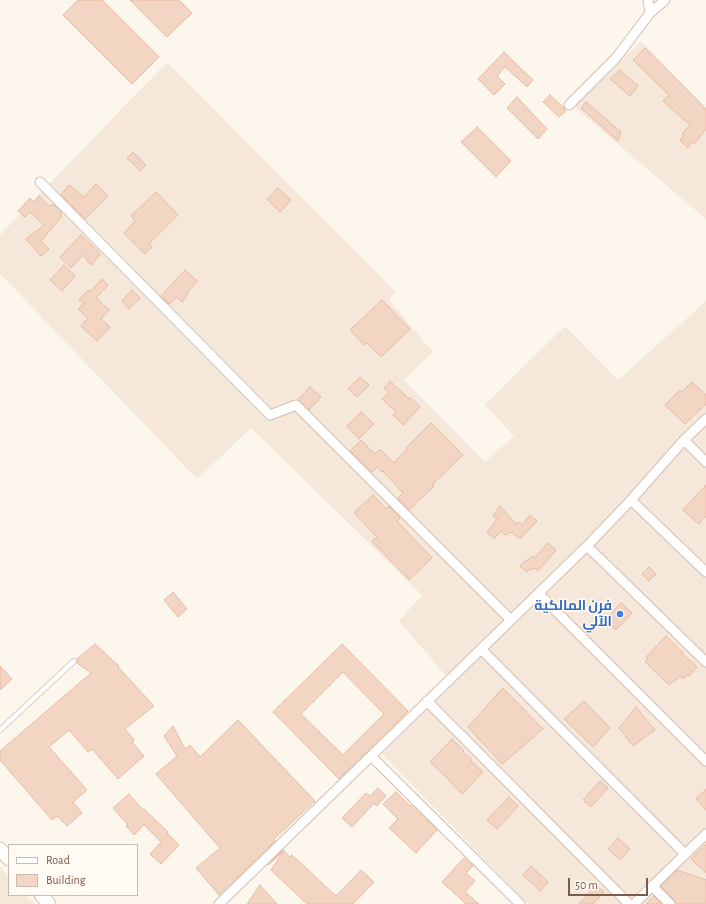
<!DOCTYPE html>
<meta charset="utf-8">
<style>
body{margin:0}
#map{position:relative;width:706px;height:904px;overflow:hidden;background:#fdf6ec;font-family:"Alegreya Sans",sans-serif}
canvas{display:block}
.legend{position:absolute;left:8px;top:844px;width:130px;height:52px;box-sizing:border-box;background:#fffaf3;border:1px solid #cabbb1;margin:0;padding:5px 7px;list-style:none;font-size:12px;color:#7a5c4d}
.legend li{display:flex;align-items:center;gap:8px;height:20px}
.legend b{width:20px;border:1px solid #cabbb1}
.scale{position:absolute;left:568px;top:878px;width:80px;height:18px;box-sizing:border-box;border:2px solid #7a5c4d;border-top:0;padding-left:5px;font-size:12px;line-height:14px;white-space:nowrap;color:#7a5c4d;-webkit-text-stroke:3px #fffaf3;paint-order:stroke}
</style>
<div id="map">
<canvas width="706" height="904"></canvas>
<ul class="legend">
<li><b style="height:5px;background:#fff"></b>Road</li>
<li><b style="height:11px;background:#f3d5c3"></b>Building</li>
</ul>
<div class="scale">50 m</div>
</div>
<script>
const context = document.querySelector('canvas').getContext('2d');
context.lineJoin = 'round';
function fill(path, color) { context.fillStyle = color; context.fill(path, 'evenodd'); }
const toPath = rows => new Path2D(rows.map(r => 'M' + r).join(''));
function stroke(path, color, width, dash) { context.strokeStyle = color; context.lineWidth = width; context.lineCap = dash ? 'butt' : 'round'; context.setLineDash(dash || []); context.stroke(path); }
function label(font, color, halo, rows, align = 'center') {
  context.font = font + ' "Alegreya Sans",Cairo,sans-serif'; context.lineWidth = 3; context.setLineDash([]); context.textBaseline = 'middle'; context.strokeStyle = halo; context.fillStyle = color; for (const [text, x, y, turn = 0] of rows) {
    context.save(); context.translate(x, y); context.rotate((+turn || 0) * Math.PI / 180); context.textAlign = isNaN(turn) ? turn : align; if (halo) context.strokeText(text, 0, 0); context.fillText(text, 0, 0); context.restore();
  }
}
fill(toPath([
 [641,41,706,108,706,219,574,107],
 [167,62,396,292,389,300,433,352,404,380,485,462,514,436,485,405,565,326,618,380,706,301,706,904,528,904,382,754,453,684,399,621,422,595,251,428,197,479,0,274,0,235],
 [0,867,9,877,9,895,26,895,34,904,0,904]
]), '#f5e8da');
const building = toPath([
 [78,0,102,0,159,57,132,84,63,15,78,0],
 [130,0,179,0,192,13,167,37,130,0],
 [645,48,706,109,706,129,694,144,692,142,688,148,680,140,684,135,682,134,690,125,663,101,669,95,633,60,645,48],
 [504,52,533,80,527,87,505,67,497,76,505,84,494,95,478,79,504,52],
 [620,70,638,86,630,96,610,79,620,70],
 [550,95,564,108,565,112,559,117,543,102,550,95],
 [517,97,547,129,538,139,507,108,517,97],
 [586,102,621,132,618,141,581,108,586,102],
 [477,127,511,161,496,177,461,142,477,127],
 [133,152,146,165,140,171,127,158,133,152],
 [96,184,108,196,85,219,61,195,69,185,84,197,96,184],
 [278,188,291,200,280,212,267,199,278,188],
 [156,192,178,215,149,244,152,247,145,254,124,233,135,221,131,216,156,192],
 [39,196,49,206,51,206,53,204,62,213,60,214,62,216,41,241,49,249,41,256,26,239,44,225,30,212,25,217,18,211,30,198,34,202,39,196],
 [81,235,97,250,100,255,91,265,83,255,71,268,60,257,81,235],
 [64,265,75,276,62,291,50,280,64,265],
 [185,270,197,281,187,293,188,294,182,302,177,297,169,304,161,296,185,270],
 [102,279,108,285,96,298,109,310,101,319,110,327,97,341,81,326,88,318,78,309,84,303,79,300,88,290,90,292,102,279],
 [132,290,140,298,129,309,122,301,132,290],
 [382,300,410,329,381,357,367,343,364,345,350,330,382,300],
 [360,377,369,385,357,397,348,389,360,377],
 [390,381,409,399,410,397,420,407,403,425,393,415,396,412,382,399,389,392,384,388,390,381],
 [692,382,706,395,706,404,685,424,665,405,680,390,682,392,692,382],
 [310,387,321,397,309,410,298,400,310,387],
 [361,412,374,424,359,439,347,426,361,412],
 [431,423,463,455,432,485,434,486,409,510,398,498,403,493,383,471,382,472,377,467,372,472,350,451,361,440,375,454,380,449,394,463,407,449,406,448,431,423],
 [706,485,706,516,699,524,683,510,706,485],
 [373,495,386,509,389,506,400,518,397,521,432,558,409,580,372,541,377,537,354,513,373,495],
 [500,506,516,524,518,522,522,525,530,515,537,521,520,539,511,532,508,534,507,534,505,535,501,531,494,539,487,532,497,519,493,516,500,506],
 [548,543,556,550,538,571,534,568,531,570,530,569,527,572,520,566,526,560,528,560,532,556,534,558,548,543],
 [649,567,656,574,649,581,642,574,649,567],
 [173,592,187,609,178,617,164,600,173,592],
 [621,603,632,613,616,630,605,620,621,603],
 [666,636,683,653,682,654,697,667,689,676,687,675,683,679,680,676,674,682,673,681,669,685,645,662,648,659,646,657,666,636],
 [95,644,119,666,118,667,154,706,125,729,134,740,132,742,144,756,118,779,92,749,88,752,69,730,49,747,87,790,73,802,82,813,67,826,57,816,52,820,0,760,0,751,91,673,77,663,78,661,77,659,95,644],
 [342,644,408,711,339,779,273,712,342,644],
 [343,672,384,714,343,755,301,714,343,672],
 [0,666,12,679,0,690,0,666],
 [503,688,543,729,502,764,468,727,503,688],
 [584,701,610,728,593,747,564,719,584,701],
 [636,707,655,730,633,746,619,728,636,707],
 [238,720,315,801,274,839,275,841,219,895,196,868,220,848,156,774,177,756,164,736,173,726,185,749,190,745,200,757,238,720],
 [452,739,464,751,463,752,472,760,471,761,483,772,462,794,445,776,430,762,452,739],
 [600,781,608,788,591,807,583,800,600,781],
 [378,788,386,796,377,806,374,803,352,827,342,818,366,793,370,796,378,788],
 [706,789,706,810,696,799,706,789],
 [396,792,410,806,411,805,437,830,416,853,389,828,398,819,383,804,396,792],
 [129,794,143,810,144,809,168,832,167,833,179,845,161,864,150,854,161,842,144,825,134,835,126,826,128,825,113,808,129,794],
 [509,797,518,806,497,829,487,820,509,797],
 [618,838,630,849,620,860,608,849,618,838],
 [706,844,706,873,691,859,706,844],
 [283,850,290,857,292,855,336,896,361,870,374,882,353,904,307,904,271,870,283,852,268,865,283,850],
 [464,858,473,866,466,873,475,881,465,892,479,904,466,904,442,882,464,858],
 [531,866,548,882,540,891,523,875,531,866],
 [677,870,706,880,706,904,676,904,674,900,661,886,677,870],
 [260,885,277,904,247,904,260,885],
 [596,885,604,892,593,904,579,904,596,885],
 [654,896,662,904,646,904,654,896]
]);
fill(building, '#f3d5c3');
stroke(building, '#e6bba3', 1);
const service = toPath([
 [0,730,74,661]
]);
const minor = toPath([
 [648,0,650,13],
 [569,105,616,58,650,13,665,0],
 [40,182,270,415,296,405,511,620],
 [684,440,706,462],
 [631,500,706,572],
 [587,546,706,662],
 [539,594,706,761],
 [481,649,685,854],
 [427,701,629,904],
 [371,756,520,904],
 [652,886,670,904],
 [219,904,587,546,631,500,684,440,706,419],
 [634,904,706,834]
]);
const secondary = toPath([
 [0,849,9,859],
 [41,895,49,904]
]);
stroke(service, '#d1beb0', 6);
stroke(minor, '#d1beb0', 11);
stroke(secondary, '#d6c0b0', 15);
stroke(service, '#fff', 4.5);
stroke(minor, '#fff', 9);
stroke(secondary, '#fff', 13);
for (const [x, y, r, color] of [
 [620,614,4,"#3f7fe0"]
]) { const dot = new Path2D(); dot.arc(x, y, r, 0, 2 * Math.PI); context.fillStyle = color; context.fill(dot); stroke(dot, '#fffaf3', 1.5); }
label('bold 14px', '#366cbe', '#fffaf3', [
 ["فرن المالكية",612,606],
 ["الآلي",612,622]
], 'right');
</script>
